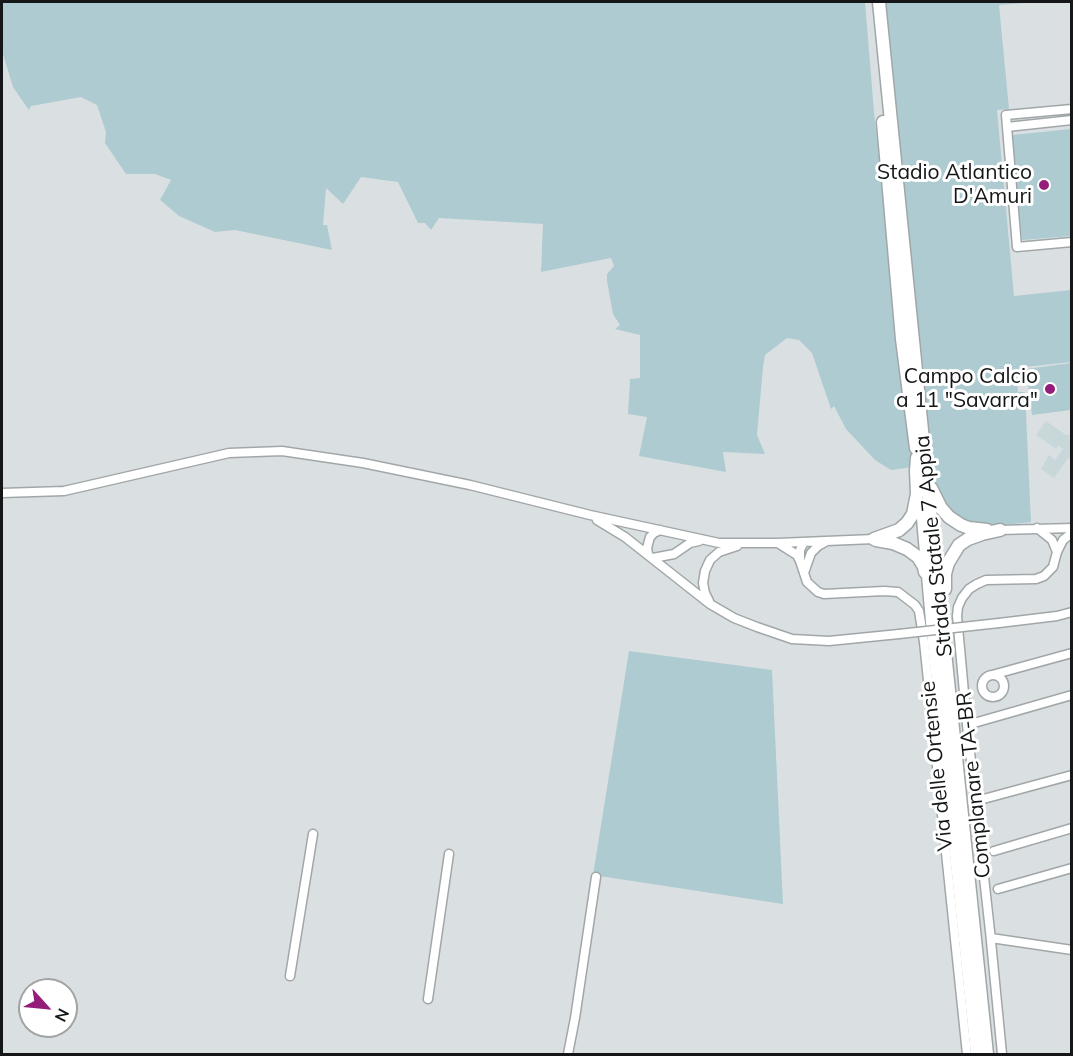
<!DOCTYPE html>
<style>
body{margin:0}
#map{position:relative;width:1073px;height:1056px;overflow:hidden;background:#dae0e1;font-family:Mulish,sans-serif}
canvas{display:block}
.frame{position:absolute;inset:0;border:3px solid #141617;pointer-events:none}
.north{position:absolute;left:18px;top:978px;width:60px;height:60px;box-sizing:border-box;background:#fff;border:2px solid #a1a2a2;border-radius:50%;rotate:117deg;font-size:16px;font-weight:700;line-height:24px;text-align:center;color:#141617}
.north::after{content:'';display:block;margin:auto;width:21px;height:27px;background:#941d7a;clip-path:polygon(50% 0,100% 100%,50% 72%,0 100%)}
</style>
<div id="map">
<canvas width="1073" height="1056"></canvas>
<div class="frame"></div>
<div class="north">N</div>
</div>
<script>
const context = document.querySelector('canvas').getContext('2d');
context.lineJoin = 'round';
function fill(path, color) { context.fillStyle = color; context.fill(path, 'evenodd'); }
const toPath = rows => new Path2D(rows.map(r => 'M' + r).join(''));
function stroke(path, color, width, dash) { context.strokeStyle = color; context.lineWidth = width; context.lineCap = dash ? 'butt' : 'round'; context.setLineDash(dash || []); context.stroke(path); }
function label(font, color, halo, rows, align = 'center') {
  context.font = font + ' Mulish,sans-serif'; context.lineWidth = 6; context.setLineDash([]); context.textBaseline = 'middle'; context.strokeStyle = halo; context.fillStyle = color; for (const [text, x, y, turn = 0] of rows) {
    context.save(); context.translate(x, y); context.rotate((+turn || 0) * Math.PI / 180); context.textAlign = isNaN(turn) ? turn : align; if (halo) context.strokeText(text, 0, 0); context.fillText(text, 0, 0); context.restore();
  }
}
fill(toPath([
 [1046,421,1066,435,1071,435,1071,459,1068,458,1054,478,1041,469,1049,455,1055,460,1063,449,1058,445,1056,449,1036,435]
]), '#c8d7da');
fill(toPath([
 [2,2,865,2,874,112,913,467,891,470,875,460,846,429,834,406,831,409,812,353,799,340,787,338,765,355,763,367,757,435,765,454,723,452,726,472,639,456,647,417,628,414,630,379,640,378,640,335,615,329,620,325,613,314,607,281,607,274,614,266,611,258,541,272,543,224,439,218,431,230,425,223,418,223,398,182,361,177,343,204,326,188,323,225,327,225,332,250,235,230,215,232,179,216,160,200,171,180,155,174,126,174,105,143,106,132,97,105,81,97,31,106,29,110,26,106,13,87,2,51],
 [882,2,1039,2,999,5,1009,109,997,110,1014,296,1071,290,1071,362,1025,367,1026,374,1017,374,1018,392,1025,392,1031,522,977,528,952,517,938,498,919,363,893,113,893,79,888,62],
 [1071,129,1071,236,1022,240,1012,135],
 [1071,363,1071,410,1032,415,1026,369],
 [629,651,772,670,783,904,593,875]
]), '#aecbd1');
const minor = toPath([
 [1072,109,1006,115,1007,127,1072,120],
 [1007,127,1017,247,1072,242],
 [2,493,64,491,229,453,282,451,363,463,470,485,590,515,719,543,778,543,874,539],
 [597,520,625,537,710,604,734,618,757,627,792,639,829,641,899,634],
 [1037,528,1052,540,1057,552],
 [1000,530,1072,528],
 [804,542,800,550,800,561,807,582,818,592,824,594,884,591,898,592,915,605,919,611,924,642,967,1054],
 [778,543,797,555,800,561],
 [648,554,647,548,650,537,654,533,660,530],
 [653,558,674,554,690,543,699,541],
 [804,573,811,553,818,546,827,541],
 [709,601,705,593,703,583,705,571,710,560,719,552,737,546],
 [999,623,1057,616,1072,612],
 [992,675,1072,653],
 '982 686a11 11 0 1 1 22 0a11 11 0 1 1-22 0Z',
 [967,725,1072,695],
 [976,801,1072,775],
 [994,851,1072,828],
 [998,889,1072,868],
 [991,938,1072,950],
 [290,976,313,834],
 [428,999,449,854],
 [568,1054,575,1018,596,877],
 [1002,1054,990,931,967,725,957,616,958,607,962,598,969,589,977,584,986,580,1036,579,1044,576,1053,567,1057,552,1063,540,1072,533]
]);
const highway = toPath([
 [879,2,927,480,987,1054],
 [883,122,902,339,916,448],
 [931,488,941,508,949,517,961,525,969,528,987,530],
 [922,507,934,644,977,1054],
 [874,539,899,530,907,523,913,514,917,494,916,471,917,458],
 [876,540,893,543,907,549,918,557,924,567,925,572],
 [945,589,945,574,948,563,959,545,968,539,982,534,1000,530]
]);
stroke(minor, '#a1a7a8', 11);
stroke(highway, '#a1a7a8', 15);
stroke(minor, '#fff', 8);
stroke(highway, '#fff', 12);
const minorBridge = toPath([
 [899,634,999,623]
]);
stroke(minorBridge, '#a1a7a8', 11, []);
stroke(minorBridge, '#fff', 8);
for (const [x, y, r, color] of [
 [1044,185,6,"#941d7a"],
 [1050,389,6,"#941d7a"]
]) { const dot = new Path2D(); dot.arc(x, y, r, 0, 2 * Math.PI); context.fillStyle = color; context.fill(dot); stroke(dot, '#fff', 2); }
label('21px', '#141617', '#fff', [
 ["Stadio Atlantico",1032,173],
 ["D'Amuri",1032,197],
 ["Campo Calcio",1038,377],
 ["a 11 \"Savarra\"",1038,401]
], 'right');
label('21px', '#141617', '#fff', [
 ["Strada Statale 7 Appia",934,546,-96],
 ["Via delle Ortensie",937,766,-96],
 ["Complanare TA-BR",974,785,-96]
]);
</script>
